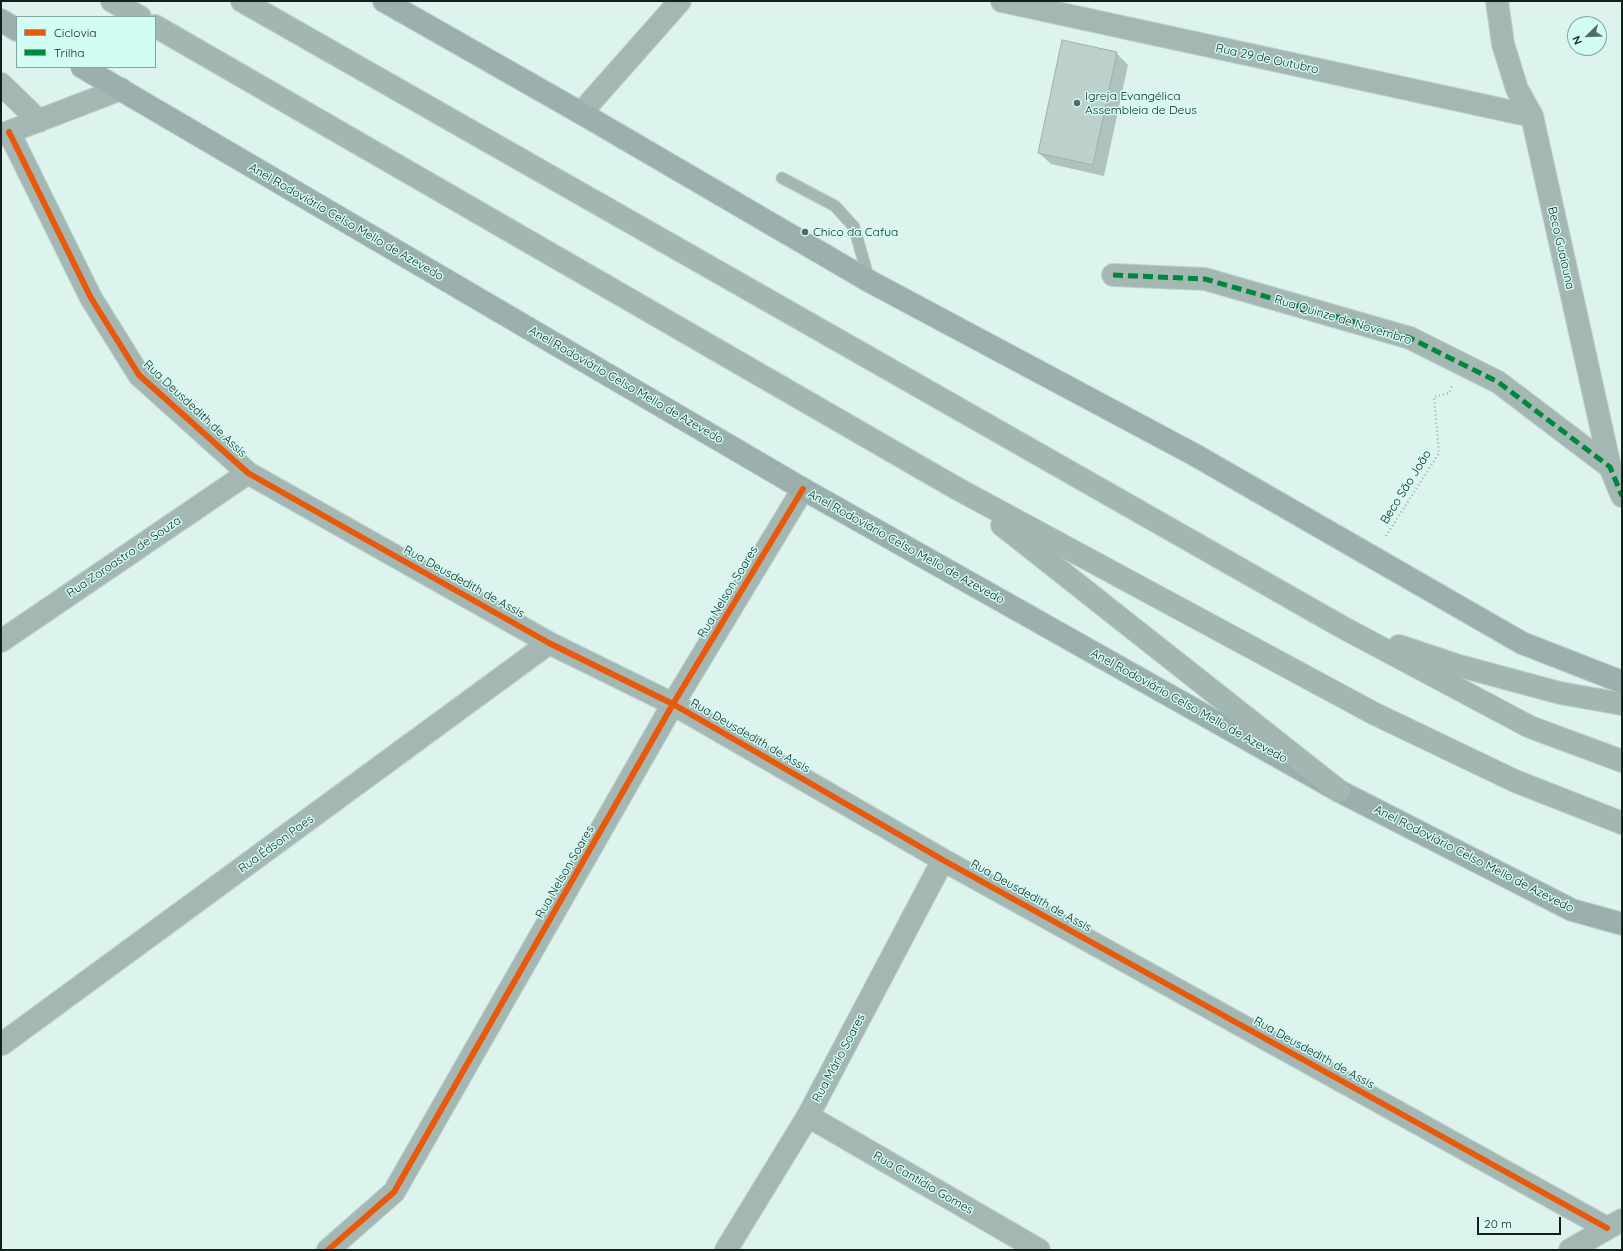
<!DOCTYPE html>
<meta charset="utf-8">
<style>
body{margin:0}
#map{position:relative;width:1623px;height:1251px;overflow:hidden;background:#dcf3ee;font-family:Quicksand,sans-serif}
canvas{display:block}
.frame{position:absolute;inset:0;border:2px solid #10201d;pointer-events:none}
.legend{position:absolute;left:16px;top:16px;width:140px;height:52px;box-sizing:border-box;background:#d2fdf4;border:1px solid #84a59e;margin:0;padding:5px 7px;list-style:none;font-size:12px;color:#10201d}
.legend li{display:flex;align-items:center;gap:8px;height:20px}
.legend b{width:20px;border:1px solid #84a59e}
.north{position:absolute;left:1567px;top:16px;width:40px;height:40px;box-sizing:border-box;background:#d2fdf4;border:1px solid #84a59e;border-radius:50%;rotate:247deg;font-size:11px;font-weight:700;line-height:16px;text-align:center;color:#10201d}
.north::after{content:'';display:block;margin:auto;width:14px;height:18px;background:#576a66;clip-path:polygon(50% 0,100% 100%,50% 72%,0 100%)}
.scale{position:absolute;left:1477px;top:1217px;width:84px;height:18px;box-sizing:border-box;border:2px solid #10201d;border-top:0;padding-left:5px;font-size:12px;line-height:14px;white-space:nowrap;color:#10201d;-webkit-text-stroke:3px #d2fdf4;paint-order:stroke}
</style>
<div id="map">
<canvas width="1623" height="1251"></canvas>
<div class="frame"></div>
<ul class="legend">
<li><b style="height:5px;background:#e8590c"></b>Ciclovia</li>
<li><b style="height:5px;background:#00873e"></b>Trilha</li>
</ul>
<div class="north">N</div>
<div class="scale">20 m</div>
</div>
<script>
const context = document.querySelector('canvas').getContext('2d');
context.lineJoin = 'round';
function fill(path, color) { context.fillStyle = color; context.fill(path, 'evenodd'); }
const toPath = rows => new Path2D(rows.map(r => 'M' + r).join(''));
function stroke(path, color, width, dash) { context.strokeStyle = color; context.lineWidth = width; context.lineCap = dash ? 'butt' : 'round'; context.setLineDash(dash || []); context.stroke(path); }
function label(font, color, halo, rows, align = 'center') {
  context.font = font + ' Quicksand,sans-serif'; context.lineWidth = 3; context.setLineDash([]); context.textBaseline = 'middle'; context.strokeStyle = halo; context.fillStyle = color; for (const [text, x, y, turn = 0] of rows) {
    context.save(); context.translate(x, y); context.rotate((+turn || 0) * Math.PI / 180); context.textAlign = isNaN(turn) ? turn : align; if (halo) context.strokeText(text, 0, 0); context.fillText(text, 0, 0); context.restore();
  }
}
fill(toPath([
 [1116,53,1128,65,1104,176,1051,164,1039,153]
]), '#0003');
const building = toPath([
 [1062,40,1117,52,1093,165,1038,153,1062,40]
]);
fill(building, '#bcd0cc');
stroke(building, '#9eb0ad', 1);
const lane = toPath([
 [782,178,835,206,854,227,869,280]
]);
const street = toPath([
 [1002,1,1532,116],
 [1497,1,1503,44,1517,89,1532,116,1610,467,1622,496],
 [1,84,39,121],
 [581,113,680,1],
 [9,132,91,298,139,375,248,473,549,643,673,704,943,860,1607,1228],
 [1,135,121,89],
 [1113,275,1205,279,1410,338,1498,382,1610,467],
 [1,641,248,473],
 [2,1044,549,643],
 [808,1116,1039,1250],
 [328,1250,394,1192,673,704,803,489],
 [726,1250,808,1116,943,860],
 [1570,1250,1622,1220]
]);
const primary = toPath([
 [384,1,581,113,869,281,1195,455,1522,643,1622,682],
 [1,20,17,30],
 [82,67,803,489,1339,791,1572,910,1622,924]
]);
const highway = toPath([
 [112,1,140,17],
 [242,1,1342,627,1530,727,1622,761],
 [155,26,956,488,1373,713,1515,781,1622,823],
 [1002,525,1339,791],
 [1399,646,1456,665,1560,693,1622,704]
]);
stroke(lane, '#bdd0cc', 13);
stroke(street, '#bdd0cc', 24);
stroke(primary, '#bdd0cc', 24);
stroke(highway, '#bdd0cc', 24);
stroke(toPath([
 [1386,536,1439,453,1434,397,1449,393,1452,386]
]), '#a1b2af', 2.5, [1, 3]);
stroke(lane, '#a5b7b2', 11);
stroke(street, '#a5b7b2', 22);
stroke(primary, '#9bb0ac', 22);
stroke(highway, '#a2b6b2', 22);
stroke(toPath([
 [1113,275,1205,279,1410,338,1498,382,1610,467,1622,496]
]), '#00873e', 5, [10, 5]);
stroke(toPath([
 [9,132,91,298,139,375,248,473,549,643,673,704,943,860,1607,1228],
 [328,1250,394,1192,673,704,803,489]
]), '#e8590c', 6);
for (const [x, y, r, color] of [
 [1077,103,4,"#576a66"],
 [805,232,4,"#576a66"]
]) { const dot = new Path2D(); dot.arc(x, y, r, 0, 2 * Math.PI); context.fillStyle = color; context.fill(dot); stroke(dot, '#d2fdf4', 1.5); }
label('12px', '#10201d', '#d2fdf4', [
 ["Rua 29 de Outubro",1267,59,12],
 ["Anel Rodoviário Celso Mello de Azevedo",346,222,30],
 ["Beco Guaiauna",1561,248,77],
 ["Rua Quinze de Novembro",1343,320,17],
 ["Anel Rodoviário Celso Mello de Azevedo",626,385,30],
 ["Rua Deusdedith de Assis",195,409,43],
 ["Beco São João",1406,487,-58],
 ["Anel Rodoviário Celso Mello de Azevedo",906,547,29],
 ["Rua Zoroastro de Souza",124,557,-34],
 ["Rua Deusdedith de Assis",464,582,29],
 ["Rua Nelson Soares",728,592,-59],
 ["Anel Rodoviário Celso Mello de Azevedo",1189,706,29],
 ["Rua Deusdedith de Assis",750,736,30],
 ["Rua Édson Paes",276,844,-36],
 ["Anel Rodoviário Celso Mello de Azevedo",1474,859,27],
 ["Rua Nelson Soares",565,872,-60],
 ["Rua Deusdedith de Assis",1031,896,29],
 ["Rua Deusdedith de Assis",1314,1053,29],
 ["Rua Mário Soares",839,1058,-62],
 ["Rua Cantídio Gomes",923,1183,30]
]);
label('12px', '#10201d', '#d2fdf4', [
 ["Igreja Evangélica",1085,96],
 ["Assembleia de Deus",1085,110],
 ["Chico da Cafua",813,232]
], 'left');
</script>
